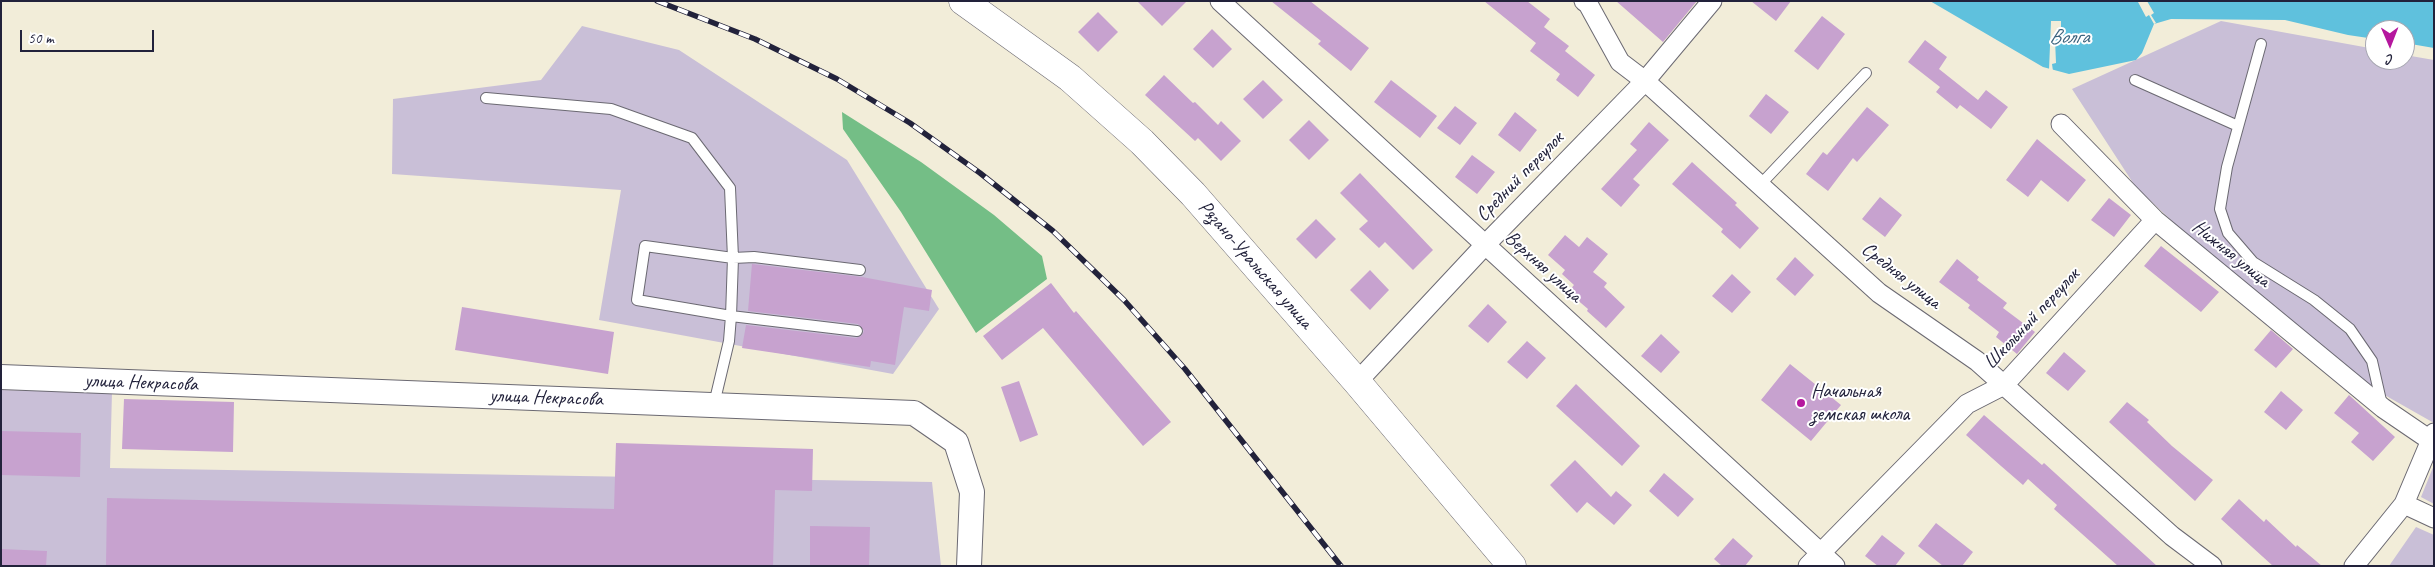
<!DOCTYPE html>
<meta charset="utf-8">
<style>
body{margin:0}
#map{position:relative;width:2435px;height:567px;overflow:hidden;background:#f2edd9;font-family:Caveat,sans-serif}
canvas{display:block}
.frame{position:absolute;inset:0;border:2px solid #22223b;pointer-events:none}
.north{position:absolute;left:2365px;top:20px;width:50px;height:50px;box-sizing:border-box;background:#fff;border:1px solid #a7a7b1;border-radius:50%;rotate:179deg;font-size:14px;font-weight:700;line-height:20px;text-align:center;color:#22223b}
.north::after{content:'';display:block;margin:auto;width:18px;height:22px;background:#b5179e;clip-path:polygon(50% 0,100% 100%,50% 72%,0 100%)}
.scale{position:absolute;left:20px;top:30px;width:134px;height:22px;box-sizing:border-box;border:2px solid #22223b;border-top:0;padding-left:6px;font-size:15px;line-height:18px;white-space:nowrap;color:#22223b;-webkit-text-stroke:4px #fff;paint-order:stroke}
</style>
<div id="map">
<canvas width="2435" height="567"></canvas>
<div class="frame"></div>
<div class="north">С</div>
<div class="scale">50 m</div>
</div>
<script>
const context = document.querySelector('canvas').getContext('2d');
context.lineJoin = 'round';
function fill(path, color) { context.fillStyle = color; context.fill(path, 'evenodd'); }
const toPath = rows => new Path2D(rows.map(r => 'M' + r).join(''));
function stroke(path, color, width, dash) { context.strokeStyle = color; context.lineWidth = width; context.lineCap = dash ? 'butt' : 'round'; context.setLineDash(dash || []); context.stroke(path); }
function label(font, color, halo, rows, align = 'center') {
  context.font = font + ' Caveat,sans-serif'; context.lineWidth = 4; context.setLineDash([]); context.textBaseline = 'middle'; context.strokeStyle = halo; context.fillStyle = color; for (const [text, x, y, turn = 0] of rows) {
    context.save(); context.translate(x, y); context.rotate((+turn || 0) * Math.PI / 180); context.textAlign = isNaN(turn) ? turn : align; if (halo) context.strokeText(text, 0, 0); context.fillText(text, 0, 0); context.restore();
  }
}
fill(toPath([
 [2221,21,2375,49,2375,60,2405,60,2405,55,2434,60,2434,423,2374,389,2231,277,2135,186,2072,89],
 [582,26,679,50,847,160,939,309,893,374,599,320,621,190,392,174,393,99,541,80],
 [1,390,112,392,110,468,932,482,941,566,1,566],
 [2434,465,2434,504,2421,497],
 [2416,527,2434,535,2434,566,2389,566]
]), '#c9bfd7');
fill(toPath([
 [842,112,921,162,994,215,1042,256,1047,279,976,333,901,212,843,129]
]), '#74be86');
fill(toPath([
 [1930,1,2434,1,2434,48,2405,43,2405,30,2375,30,2375,39,2348,35,2285,20,2171,19,2154,24,2142,53,2136,60,2069,74,2043,67]
]), '#5fc1dd');
fill(toPath([
 [2141,1,2147,1,2154,13,2151,15,2156,23,2154,24,2149,15,2146,17,2138,2],
 [2051,21,2061,21,2061,38,2055,39,2056,63,2052,64,2053,71,2049,70]
]), '#f2edd9');
fill(toPath([
 [1137,1,1187,1,1162,26],
 [1271,1,1310,1,1369,48,1351,71,1318,44,1321,41],
 [1484,1,1527,1,1550,19,1544,27,1569,46,1565,51,1595,75,1578,97,1556,80,1560,74,1530,51,1536,43],
 [1616,1,1697,1,1663,42],
 [1751,1,1791,1,1776,21],
 [1098,12,1118,32,1098,52,1078,32],
 [1822,16,1845,34,1818,70,1794,51],
 [1212,29,1232,49,1213,68,1193,49],
 [1925,40,1947,57,1939,69,1978,100,1986,90,2008,107,1991,129,1960,105,1957,109,1936,92,1940,87,1908,62],
 [1164,75,1193,103,1195,102,1218,125,1221,121,1241,141,1221,161,1198,138,1195,141,1145,95],
 [1263,80,1283,100,1263,119,1243,99],
 [1391,80,1437,116,1420,138,1374,102],
 [1766,94,1789,112,1771,134,1749,116],
 [1455,106,1477,123,1460,145,1437,128],
 [1867,107,1889,125,1857,162,1853,158,1828,191,1806,174,1823,152,1827,155],
 [1515,112,1537,130,1520,152,1498,135],
 [1309,120,1329,140,1309,160,1289,140],
 [1649,122,1669,140,1633,179,1640,185,1621,207,1601,189,1637,150,1630,144],
 [2037,139,2086,180,2068,202,2041,180,2028,197,2006,180],
 [1472,155,1495,172,1477,194,1455,177],
 [1692,162,1737,203,1735,205,1759,228,1740,249,1721,232,1723,229,1672,184],
 [1360,173,1433,250,1413,270,1385,242,1379,248,1359,229,1368,221,1340,193],
 [1880,197,1902,215,1885,237,1862,219],
 [2109,198,2131,215,2114,237,2091,220],
 [1316,219,1336,239,1316,259,1296,239],
 [1565,235,1579,247,1587,237,1608,254,1593,272,1607,283,1604,287,1625,307,1606,328,1587,311,1588,309,1568,292,1574,285,1562,274,1565,270,1548,255],
 [2161,246,2219,292,2201,312,2144,266],
 [1795,257,1814,275,1795,296,1776,279],
 [1957,259,1979,277,1977,280,2007,303,2003,308,2035,332,2017,354,1996,337,1999,332,1968,308,1970,305,1939,282],
 [752,264,862,277,932,290,929,311,904,307,895,365,871,361,870,367,742,348,746,325,856,338,862,335,864,331,858,324,748,311],
 [1370,270,1389,290,1370,310,1350,290],
 [1732,274,1751,292,1732,313,1712,296],
 [1051,283,1074,313,1076,311,1171,422,1143,446,1043,328,1002,360,983,336],
 [1488,304,1507,322,1488,343,1468,326],
 [462,307,614,332,608,374,455,350],
 [2271,330,2293,349,2276,368,2254,350],
 [1661,334,1680,352,1661,373,1641,356],
 [1527,341,1546,358,1527,379,1507,362],
 [2064,352,2086,371,2068,391,2046,373],
 [1790,364,1841,405,1811,441,1761,400],
 [1019,381,1038,435,1020,442,1001,387],
 [1576,384,1640,446,1622,466,1556,406],
 [2281,391,2303,410,2286,430,2264,412],
 [2349,395,2395,437,2373,461,2351,442,2359,433,2334,413],
 [124,399,234,402,233,452,122,449],
 [2127,402,2149,420,2147,422,2172,446,2213,480,2195,501,2109,422],
 [1984,415,2042,465,2044,463,2157,566,2118,566,2054,509,2057,505,2028,479,2023,485,2001,466,1966,435],
 [1,431,81,433,80,477,1,475],
 [616,443,813,449,812,491,775,490,773,566,106,566,107,498,614,509],
 [1575,460,1611,497,1616,491,1632,505,1614,525,1587,502,1577,513,1550,485],
 [1664,473,1694,499,1678,517,1649,491],
 [2239,499,2264,522,2266,519,2296,547,2297,545,2322,566,2273,566,2221,519],
 [1936,523,1973,552,1962,566,1943,566,1918,546],
 [810,526,870,527,869,566,810,566],
 [1882,535,1905,553,1895,566,1878,566,1865,556],
 [1733,538,1753,556,1745,566,1722,566,1714,559],
 [1,549,47,551,46,566,1,566]
]), '#c7a2cf');
const service = toPath([
 [2261,44,2227,167,2220,209,2228,233,2253,262,2314,300,2350,329,2372,361,2382,405],
 [2135,80,2238,126],
 [486,98,611,109,692,138,730,188,733,258,731,316,729,341,714,404],
 [1760,185,1866,73],
 [857,331,731,316,637,300,645,246,733,258,754,257,860,270]
]);
const minor = toPath([
 [1220,1,1835,566],
 [1584,1,1588,4,1620,62,1645,81,1879,293,1977,361,2172,536,2212,566],
 [2061,124,2155,220,2383,408,2430,440],
 [1357,382,1485,245,1645,81,1712,1],
 [2404,504,2434,518],
 [1808,566,1967,404,2004,385,2155,220],
 [2354,566,2404,504,2434,433]
]);
const tertiary = toPath([
 [1,377,914,413,956,442,972,492,969,566]
]);
const primary = toPath([
 [963,1,1070,78,1142,142,1193,194,1357,382,1512,566]
]);
stroke(service, '#6b6972', 12);
stroke(minor, '#6b6972', 21);
stroke(tertiary, '#6b6972', 26);
stroke(primary, '#6b6972', 29);
stroke(service, '#fff', 10);
stroke(minor, '#fff', 19);
stroke(tertiary, '#fff', 24);
stroke(primary, '#fff', 28);
const rail = toPath([
 [657,1,755,39,837,79,910,123,980,173,1053,231,1124,300,1185,369,1341,566]
]);
stroke(rail, '#22223b', 5.5);
stroke(rail, '#fff', 4, [11]);
for (const [x, y, r, color] of [
 [1801,403,5,"#b5179e"]
]) { const dot = new Path2D(); dot.arc(x, y, r, 0, 2 * Math.PI); context.fillStyle = color; context.fill(dot); stroke(dot, '#fff', 2); }
label('20px', '#22223b', '#fff', [
 ["Средний переулок",1520,177,-46],
 ["Нижняя улица",2231,254,39],
 ["Рязано-Уральская улица",1255,265,49],
 ["Верхняя улица",1543,267,42],
 ["Средняя улица",1901,276,38],
 ["Школьный переулок",2032,319,-47],
 ["улица Некрасова",141,383,2],
 ["улица Некрасова",546,398,2]
]);
label('20px', '#22223b', '#fff', [
 ["Начальная",1811,392],
 ["земская школа",1811,415]
], 'left');
label('italic 21px', '#3a627c', '#fff', [
 ["Волга",2069,37]
]);
</script>
